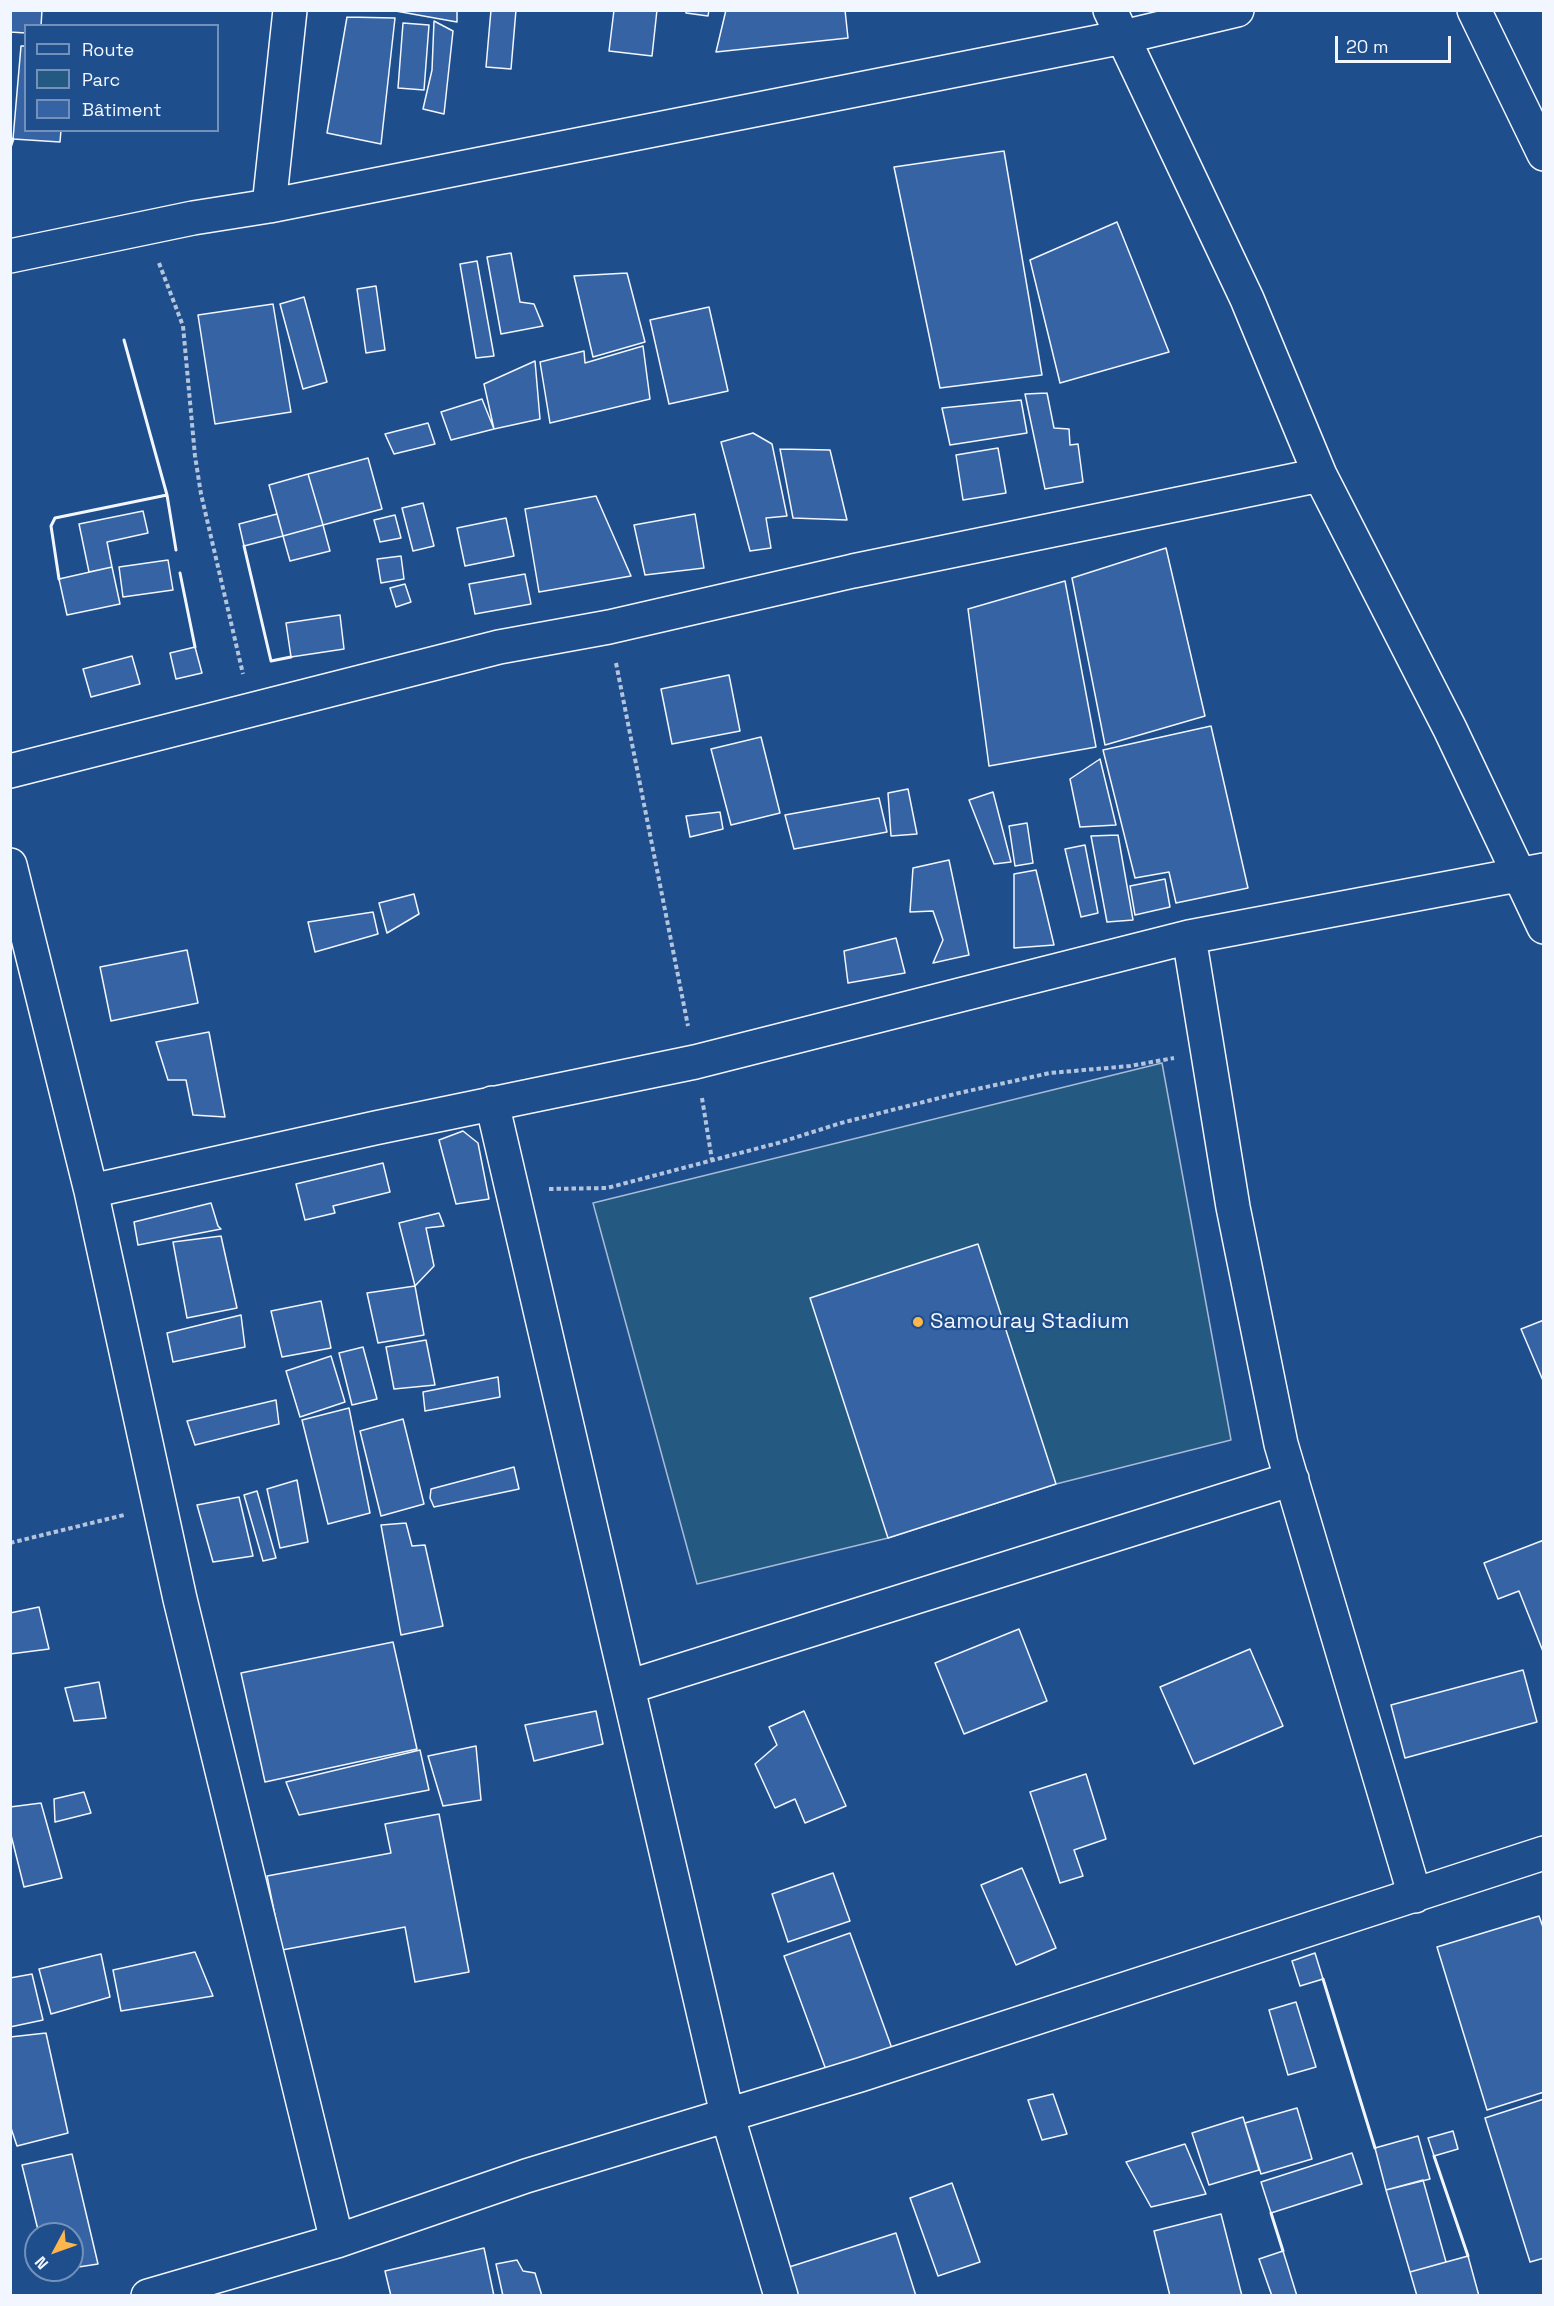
<!DOCTYPE html>
<meta charset="utf-8">
<style>
body{margin:0}
#map{position:relative;width:1554px;height:2306px;overflow:hidden;background:#1f4e8c;font-family:"Space Grotesk",sans-serif}
canvas{display:block}
.frame{position:absolute;inset:0;border:12px solid #f2f6ff;pointer-events:none}
.legend{position:absolute;left:24px;top:24px;width:195px;height:108px;box-sizing:border-box;background:#1f4e8c;border:2px solid #7391ba;margin:0;padding:8px 10px;list-style:none;font-size:18px;color:#f2f6ff}
.legend li{display:flex;align-items:center;gap:12px;height:30px}
.legend b{width:30px;border:2px solid #7391ba}
.north{position:absolute;left:24px;top:2222px;width:60px;height:60px;box-sizing:border-box;background:#1f4e8c;border:2px solid #7391ba;border-radius:50%;rotate:229deg;font-size:16px;font-weight:700;line-height:24px;text-align:center;color:#f2f6ff}
.north::after{content:'';display:block;margin:auto;width:21px;height:27px;background:#ffb74d;clip-path:polygon(50% 0,100% 100%,50% 72%,0 100%)}
.scale{position:absolute;left:1335px;top:36px;width:116px;height:27px;box-sizing:border-box;border:3px solid #f2f6ff;border-top:0;padding-left:8px;font-size:18px;line-height:21px;white-space:nowrap;color:#f2f6ff;-webkit-text-stroke:4px #1f4e8c;paint-order:stroke}
</style>
<div id="map">
<canvas width="1554" height="2306"></canvas>
<div class="frame"></div>
<ul class="legend">
<li><b style="height:8px;background:#1f4e8c"></b>Route</li>
<li><b style="height:16px;background:#245a82"></b>Parc</li>
<li><b style="height:16px;background:#3563a3"></b>Bâtiment</li>
</ul>
<div class="north">N</div>
<div class="scale">20 m</div>
</div>
<script>
const context = document.querySelector('canvas').getContext('2d');
context.lineJoin = 'round';
function fill(path, color) { context.fillStyle = color; context.fill(path, 'evenodd'); }
const toPath = rows => new Path2D(rows.map(r => 'M' + r).join(''));
function stroke(path, color, width, dash) { context.strokeStyle = color; context.lineWidth = width; context.lineCap = dash ? 'butt' : 'round'; context.setLineDash(dash || []); context.stroke(path); }
function label(font, color, halo, rows, align = 'center') {
  context.font = font + ' "Space Grotesk",sans-serif'; context.lineWidth = 4.5; context.setLineDash([]); context.textBaseline = 'middle'; context.strokeStyle = halo; context.fillStyle = color; for (const [text, x, y, turn = 0] of rows) {
    context.save(); context.translate(x, y); context.rotate((+turn || 0) * Math.PI / 180); context.textAlign = isNaN(turn) ? turn : align; if (halo) context.strokeText(text, 0, 0); context.fillText(text, 0, 0); context.restore();
  }
}
const green = toPath([
 [1162,1063,1231,1440,1056,1484,888,1538,697,1584,593,1203,1162,1063]
]);
fill(green, '#245a82');
stroke(green, '#a8bbd7', 1.5);
const building = toPath([
 [10,10,42,10,41,26,26,26,26,33,10,32,10,10],
 [390,10,457,10,457,22,390,10],
 [491,10,516,10,511,69,486,67,491,10],
 [614,10,657,10,652,56,609,51,614,10],
 [686,10,709,10,708,16,686,13,686,10],
 [726,10,845,10,848,38,716,52,726,10],
 [347,17,395,18,381,144,327,133,347,17],
 [434,21,453,31,444,114,423,109,432,70,434,21],
 [403,23,429,25,424,90,398,88,403,23],
 [21,46,26,46,26,130,61,130,60,142,13,139,21,46],
 [1004,151,1042,375,940,388,894,167,1004,151],
 [1117,222,1169,352,1060,383,1030,260,1117,222],
 [511,253,520,302,534,304,543,326,501,334,487,257,511,253],
 [477,261,494,356,476,358,460,264,477,261],
 [627,273,645,342,593,357,574,276,627,273],
 [376,286,385,350,366,353,357,289,376,286],
 [304,297,327,382,303,389,280,304,304,297],
 [273,304,291,412,215,424,198,315,273,304],
 [709,307,728,391,669,404,650,320,709,307],
 [643,346,650,399,550,423,540,362,584,351,585,363,643,346],
 [535,361,540,419,494,429,484,384,535,361],
 [1047,393,1054,428,1069,429,1070,445,1078,444,1083,482,1045,489,1025,394,1047,393],
 [482,399,494,429,451,440,441,412,482,399],
 [1021,400,1027,433,950,445,942,408,1021,400],
 [428,423,435,444,394,454,385,434,428,423],
 [753,433,772,444,787,516,766,518,771,548,750,551,721,442,753,433],
 [998,448,1006,493,963,500,956,455,998,448],
 [780,449,830,450,847,520,793,518,780,449],
 [368,458,382,509,323,525,308,474,368,458],
 [308,474,323,525,283,536,269,485,308,474],
 [596,496,631,576,539,592,525,509,596,496],
 [423,503,434,546,413,551,402,508,423,503],
 [143,511,148,533,107,542,112,567,89,572,79,524,143,511],
 [277,514,283,536,244,546,239,524,277,514],
 [695,514,704,568,645,575,634,525,695,514],
 [395,515,401,538,380,542,374,520,395,515],
 [506,518,514,556,465,566,457,528,506,518],
 [323,525,330,551,290,561,283,536,323,525],
 [1166,548,1205,716,1105,745,1072,578,1166,548],
 [401,556,404,579,381,583,377,559,401,556],
 [168,560,173,590,123,597,119,567,168,560],
 [112,567,120,604,67,615,59,579,112,567],
 [525,574,531,604,475,614,469,584,525,574],
 [1065,581,1096,747,989,766,968,609,1065,581],
 [405,584,411,602,396,607,390,588,405,584],
 [340,615,344,649,291,657,286,623,340,615],
 [195,647,202,673,176,679,170,653,195,647],
 [132,656,140,684,91,697,83,669,132,656],
 [729,675,740,731,672,744,661,689,729,675],
 [1211,726,1248,888,1176,903,1169,872,1135,878,1103,750,1211,726],
 [761,737,780,813,731,825,711,749,761,737],
 [1100,759,1116,825,1080,827,1070,779,1100,759],
 [908,789,917,834,891,836,888,793,908,789],
 [993,792,1011,862,994,864,969,800,993,792],
 [879,798,887,832,794,849,785,815,879,798],
 [720,812,723,829,690,837,686,816,720,812],
 [1027,823,1033,863,1015,866,1009,826,1027,823],
 [1118,835,1133,920,1107,922,1091,836,1118,835],
 [1085,845,1098,913,1081,917,1065,849,1085,845],
 [949,860,969,955,933,963,943,940,933,911,910,912,913,868,949,860],
 [1036,870,1054,945,1014,948,1014,874,1036,870],
 [1165,879,1170,907,1135,915,1130,886,1165,879],
 [414,894,419,914,387,933,379,903,414,894],
 [373,912,378,934,315,952,308,922,373,912],
 [896,938,905,973,848,983,844,951,896,938],
 [187,950,198,1003,111,1021,100,967,187,950],
 [209,1032,225,1117,193,1115,186,1080,168,1080,156,1042,209,1032],
 [463,1131,478,1143,489,1199,456,1204,439,1140,463,1131],
 [383,1163,390,1192,333,1206,335,1213,305,1220,296,1184,383,1163],
 [211,1203,218,1226,221,1229,138,1245,134,1222,211,1203],
 [439,1213,444,1226,426,1228,434,1266,415,1286,399,1223,439,1213],
 [221,1236,237,1308,187,1318,173,1242,221,1236],
 [978,1244,1056,1484,888,1538,810,1298,978,1244],
 [415,1286,424,1335,378,1343,367,1293,415,1286],
 [321,1301,331,1348,282,1357,271,1311,321,1301],
 [241,1315,245,1347,173,1362,167,1333,241,1315],
 [1544,1320,1544,1383,1521,1329,1544,1320],
 [426,1340,435,1385,394,1389,386,1347,426,1340],
 [363,1347,377,1399,352,1405,339,1353,363,1347],
 [331,1356,345,1402,300,1417,286,1371,331,1356],
 [498,1377,500,1397,425,1411,423,1392,498,1377],
 [276,1400,279,1424,195,1445,187,1421,276,1400],
 [349,1408,370,1513,328,1524,302,1420,349,1408],
 [403,1419,424,1504,381,1516,360,1431,403,1419],
 [514,1467,519,1489,434,1507,430,1498,431,1489,514,1467],
 [297,1480,308,1542,280,1548,267,1489,297,1480],
 [257,1491,276,1558,263,1561,244,1495,257,1491],
 [239,1497,253,1556,213,1562,197,1505,239,1497],
 [406,1523,412,1546,425,1545,443,1626,401,1635,381,1525,406,1523],
 [1544,1540,1544,1654,1519,1591,1498,1599,1484,1563,1544,1540],
 [39,1607,49,1649,10,1654,10,1613,39,1607],
 [1019,1629,1047,1701,964,1734,935,1663,1019,1629],
 [393,1642,417,1749,265,1782,241,1673,393,1642],
 [1250,1649,1283,1726,1194,1764,1160,1687,1250,1649],
 [1523,1670,1537,1722,1405,1758,1391,1705,1523,1670],
 [99,1682,106,1718,74,1721,65,1688,99,1682],
 [596,1711,603,1744,534,1761,525,1725,596,1711],
 [804,1711,846,1806,805,1823,795,1799,775,1808,755,1764,777,1745,769,1727,804,1711],
 [476,1746,481,1800,443,1806,428,1756,476,1746],
 [420,1750,429,1790,299,1815,286,1782,420,1750],
 [1086,1774,1106,1839,1074,1850,1083,1876,1060,1883,1030,1792,1086,1774],
 [84,1792,91,1813,55,1822,54,1799,84,1792],
 [41,1803,62,1878,24,1887,10,1831,10,1807,41,1803],
 [439,1814,469,1972,415,1982,405,1927,282,1950,267,1876,391,1853,385,1824,439,1814],
 [1022,1868,1056,1948,1016,1965,981,1885,1022,1868],
 [833,1873,850,1921,788,1942,772,1894,833,1873],
 [1539,1916,1544,1930,1544,2092,1487,2110,1437,1947,1539,1916],
 [850,1933,894,2054,829,2078,784,1956,850,1933],
 [195,1952,213,1996,121,2011,113,1970,195,1952],
 [1315,1953,1323,1979,1300,1986,1292,1961,1315,1953],
 [101,1954,110,1997,51,2014,39,1969,101,1954],
 [32,1974,43,2020,10,2027,10,1978,32,1974],
 [1296,2002,1316,2067,1288,2075,1269,2010,1296,2002],
 [46,2033,68,2133,17,2146,10,2125,10,2037,46,2033],
 [1053,2094,1067,2134,1042,2140,1028,2100,1053,2094],
 [1544,2099,1544,2258,1530,2262,1485,2118,1544,2099],
 [1297,2108,1312,2159,1261,2174,1245,2123,1297,2108],
 [1243,2117,1259,2170,1209,2185,1192,2133,1243,2117],
 [1453,2131,1458,2149,1434,2156,1428,2138,1453,2131],
 [1418,2136,1430,2179,1386,2190,1375,2148,1418,2136],
 [1185,2144,1206,2194,1151,2207,1126,2162,1185,2144],
 [1352,2153,1362,2184,1271,2213,1261,2182,1352,2153],
 [72,2154,98,2264,72,2268,72,2234,39,2234,22,2165,72,2154],
 [1423,2180,1446,2262,1410,2272,1386,2190,1423,2180],
 [952,2183,980,2262,938,2276,910,2198,952,2183],
 [1221,2214,1242,2296,1170,2296,1154,2231,1221,2214],
 [896,2233,916,2296,795,2296,786,2268,896,2233],
 [484,2248,494,2296,391,2296,385,2271,484,2248],
 [1283,2251,1297,2296,1272,2296,1259,2259,1283,2251],
 [1468,2256,1479,2296,1417,2296,1410,2272,1468,2256],
 [517,2260,523,2271,535,2273,542,2296,503,2296,496,2264,517,2260]
]);
fill(building, '#3563a3');
stroke(building, '#f2f6ff', 1.5);
const minor = toPath([
 [1110,10,1247,299,1320,475,1450,729,1544,927],
 [1474,10,1544,154],
 [269,206,290,10],
 [10,256,193,218,269,206,1123,37,1237,10],
 [10,771,499,647,609,627,853,571,1320,475],
 [10,865,91,1191,180,1599,337,2241],
 [1189,937,1233,1207,1281,1444,1415,1896],
 [492,1103,727,2114,781,2296],
 [91,1191,375,1128,695,1062,1189,937,1544,870],
 [628,1687,1292,1479],
 [148,2296,337,2241,526,2176,860,2075,1544,1853]
]);
stroke(minor, '#f2f6ff', 36);
stroke(toPath([
 [159,263,183,326,195,456,201,494,243,674],
 [616,663,688,1026],
 [702,1098,712,1160],
 [549,1189,607,1188,778,1143,841,1123,959,1093,1050,1073,1130,1066,1174,1058],
 [10,1543,124,1515]
]), '#b3c4dc', 4, [4.5, 3]);
stroke(minor, '#1f4e8c', 33);
stroke(toPath([
 [10,148,13,139],
 [124,340,167,495,176,550],
 [244,546,271,661,291,657],
 [180,573,195,647],
 [59,579,51,526,55,518,167,495],
 [1323,1979,1375,2148],
 [1434,2156,1468,2256],
 [1271,2213,1283,2251]
]), '#f2f6ff', 3);
for (const [x, y, r, color] of [
 [918,1322,6,"#ffb74d"]
]) { const dot = new Path2D(); dot.arc(x, y, r, 0, 2 * Math.PI); context.fillStyle = color; context.fill(dot); stroke(dot, '#1f4e8c', 2); }
label('22px', '#f2f6ff', '#1f4e8c', [
 ["Samouray Stadium",930,1322]
], 'left');
</script>
